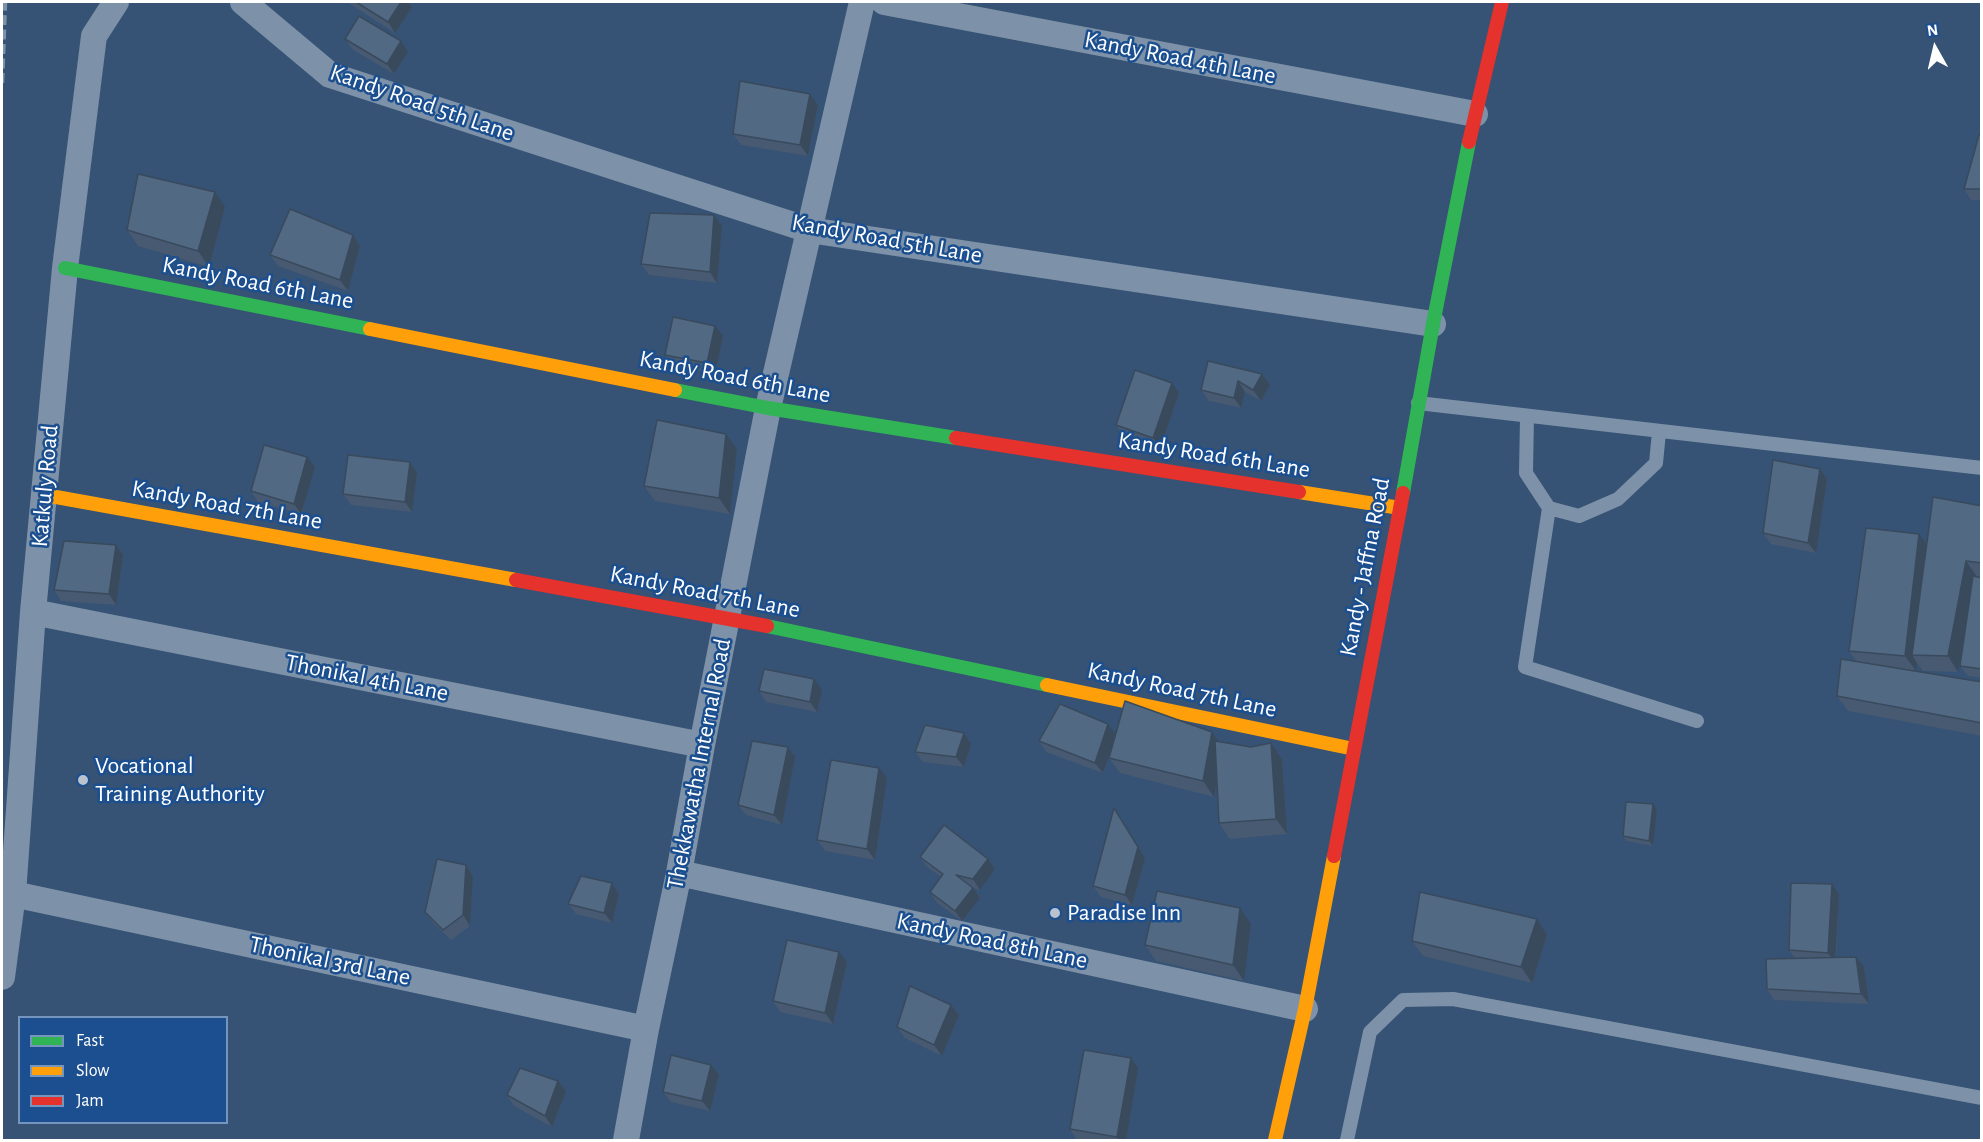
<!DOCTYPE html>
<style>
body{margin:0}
#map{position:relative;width:1983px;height:1142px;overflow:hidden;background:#365274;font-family:"Alegreya Sans",sans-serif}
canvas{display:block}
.frame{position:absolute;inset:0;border:3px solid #fff;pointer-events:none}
.legend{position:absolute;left:18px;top:1016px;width:210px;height:108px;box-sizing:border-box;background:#1b4f8f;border:2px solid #7695bc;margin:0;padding:8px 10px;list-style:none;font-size:18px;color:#fff}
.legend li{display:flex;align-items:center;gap:12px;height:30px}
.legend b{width:30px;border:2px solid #7695bc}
.north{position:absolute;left:1905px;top:18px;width:60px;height:60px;-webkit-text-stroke:4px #1b4f8f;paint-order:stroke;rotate:352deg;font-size:16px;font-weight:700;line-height:24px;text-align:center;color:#fff}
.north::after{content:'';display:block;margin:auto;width:21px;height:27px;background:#fff;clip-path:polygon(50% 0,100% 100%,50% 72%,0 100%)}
</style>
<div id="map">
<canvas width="1983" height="1142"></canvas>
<div class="frame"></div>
<ul class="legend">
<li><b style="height:8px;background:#30b455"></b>Fast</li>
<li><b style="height:8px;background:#ff9f0a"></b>Slow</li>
<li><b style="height:8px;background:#e5322d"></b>Jam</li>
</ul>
<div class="north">N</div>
</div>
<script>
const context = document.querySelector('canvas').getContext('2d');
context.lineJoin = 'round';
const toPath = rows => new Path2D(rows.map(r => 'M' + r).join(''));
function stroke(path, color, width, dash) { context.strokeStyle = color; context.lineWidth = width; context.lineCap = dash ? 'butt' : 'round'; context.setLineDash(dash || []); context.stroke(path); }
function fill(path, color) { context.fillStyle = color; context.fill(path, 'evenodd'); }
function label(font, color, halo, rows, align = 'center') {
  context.font = font + ' "Alegreya Sans",sans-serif'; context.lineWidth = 5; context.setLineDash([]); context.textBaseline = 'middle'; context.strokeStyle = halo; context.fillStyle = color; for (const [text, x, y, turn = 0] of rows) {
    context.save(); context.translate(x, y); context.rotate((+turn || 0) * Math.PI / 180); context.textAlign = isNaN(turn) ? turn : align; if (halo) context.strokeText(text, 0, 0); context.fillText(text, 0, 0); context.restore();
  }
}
stroke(toPath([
 [1418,403,1982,468],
 [1527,417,1526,473,1549,508,1579,516,1618,499,1656,463,1659,432],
 [1549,508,1525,667,1697,721],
 [1347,1140,1370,1032,1403,1000,1453,999,1982,1098]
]), '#7d92a8', 14);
stroke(toPath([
 [243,2,330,75,809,230,1433,324],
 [884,2,1475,114],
 [33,612,702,745],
 [679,873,1305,1009],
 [13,894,646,1029],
 [2,977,13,894,33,612,65,268,94,36,116,2],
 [626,1140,646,1029,679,873,702,745,768,408,862,2]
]), '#7d92a8', 26);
stroke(toPath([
 [65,268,370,329],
 [675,390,768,408,956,438],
 [1403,493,1433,324,1469,142],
 [767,626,1047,685]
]), '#30b455', 14);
stroke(toPath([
 [370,329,675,390],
 [1299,492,1400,508],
 [45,495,516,580],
 [1047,685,1354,749],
 [1275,1140,1305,1009,1334,856]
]), '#ff9f0a', 14);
stroke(toPath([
 [1469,142,1502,2],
 [956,438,1299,492],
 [516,580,767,626],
 [1334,856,1403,493]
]), '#e5322d', 14);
stroke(toPath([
 [2,83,5,2]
]), '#7e92a7', 4.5, [10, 4.5]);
fill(toPath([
 [347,2,408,2,412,7,395,33],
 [345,39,408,52,394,74,353,50],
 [810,94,818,105,808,156,741,145,733,134],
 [1982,135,1982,200,1971,200,1964,189],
 [225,207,209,267,138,246,127,230],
 [714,215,722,226,717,283,649,275,641,264],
 [353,235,360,246,348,291,278,266,270,255],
 [723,336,715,374,673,365,665,355],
 [1262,374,1270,385,1261,401,1245,392,1241,408,1209,401,1201,390],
 [1179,393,1160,448,1123,435,1116,425],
 [726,434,737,449,730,514,655,501,644,486],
 [315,467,301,514,258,502,251,491],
 [1820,469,1827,479,1816,553,1771,544,1763,533],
 [417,473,412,512,351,505,343,494],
 [1982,506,1982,678,1968,676,1960,666,1962,655,1958,672,1923,671,1917,663,1916,671,1982,682,1982,736,1848,711,1837,696,1857,662,1849,651,1927,544],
 [123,555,116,605,61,601,54,590],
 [822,690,817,712,766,702,759,691],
 [964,733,971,744,964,767,923,762,915,752],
 [1116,734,1218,741,1251,747,1271,743,1282,759,1287,834,1230,839,1219,823,1217,781,1214,797,1120,773,1109,758,1115,739,1103,773,1046,752,1039,741],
 [788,747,795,757,782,825,746,815,738,805],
 [887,778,875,860,825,851,817,840],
 [1653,804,1657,809,1653,846,1626,841,1623,836],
 [1122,819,1145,858,1132,905,1101,897,1093,886],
 [920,857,988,859,995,869,980,890,973,888,980,898,962,921,937,903,930,892,941,877,927,867],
 [466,865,473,876,470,926,451,940,433,923,425,912],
 [612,883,619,894,612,923,576,914,568,904],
 [1832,884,1839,894,1836,957,1864,967,1869,1004,1774,1000,1767,989,1795,958,1789,950],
 [1537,919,1547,935,1532,983,1423,956,1412,941],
 [1251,924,1244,981,1156,961,1145,945],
 [847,962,833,1024,780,1012,773,1001],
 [951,1005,959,1015,942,1056,905,1038,897,1027],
 [1138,1068,1126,1140,1077,1140,1070,1129],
 [719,1075,710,1111,671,1102,663,1092],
 [566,1091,552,1127,514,1106,507,1095]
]), '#475a72');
fill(toPath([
 [401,2,408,2,412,7,395,33,388,22],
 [401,41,408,52,394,74,387,64],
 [810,94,818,105,808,156,800,145],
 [215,192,225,207,209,267,198,251],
 [714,215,722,226,717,283,710,272],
 [353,235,360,246,348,291,340,280],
 [715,326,723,336,715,374,707,363],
 [1262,374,1270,385,1261,401,1253,390],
 [1238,381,1245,392,1241,408,1234,398],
 [1172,383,1179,393,1160,448,1153,438],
 [726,434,737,449,730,514,719,498],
 [307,457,315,467,301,514,294,504],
 [410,462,417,473,412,512,405,502],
 [1820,469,1827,479,1816,553,1808,543],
 [1919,534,1930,549,1912,655,1917,663,1916,671,1905,656],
 [116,545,123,555,116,605,109,594],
 [1966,561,1977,577,1958,672,1948,656],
 [814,679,822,690,817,712,810,702],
 [1108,724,1116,735,1103,773,1095,763],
 [1212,732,1223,748,1214,797,1203,781],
 [964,733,971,744,964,767,956,757],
 [1271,743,1282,759,1287,834,1276,819],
 [788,747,795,757,782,825,774,815],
 [879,768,887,778,875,860,867,849],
 [1653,804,1657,809,1653,846,1649,841],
 [1114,808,1145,858,1132,905,1125,895],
 [988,859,995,869,980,890,973,879],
 [466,865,473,876,470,926,463,915],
 [612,883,619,894,612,923,604,913],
 [1832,884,1839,894,1835,963,1828,953],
 [973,888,980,898,962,921,955,911],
 [1240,908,1251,924,1244,981,1233,965],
 [1537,919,1547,935,1532,983,1521,967],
 [839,952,847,962,833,1024,825,1013],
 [1856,957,1864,967,1869,1004,1861,994],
 [951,1005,959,1015,942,1056,934,1045],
 [1131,1058,1138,1068,1126,1140,1119,1140,1117,1137],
 [711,1065,719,1075,710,1111,702,1101],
 [558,1081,566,1091,552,1127,545,1116]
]), '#394a5c');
const building = toPath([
 [356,2,401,2,388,22,356,2],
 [359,16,401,41,387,64,345,39,359,16],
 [740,81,810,94,800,145,733,134,740,81],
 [1979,135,1982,135,1982,189,1964,189,1979,135],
 [138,174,215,192,198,251,127,230,138,174],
 [290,209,353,235,340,280,270,255,290,209],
 [650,213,714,215,710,272,641,264,650,213],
 [673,317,715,326,707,363,665,355,673,317],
 [1208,361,1262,374,1253,390,1238,381,1234,398,1201,390,1208,361],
 [1135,370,1172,383,1153,438,1116,425,1135,370],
 [657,420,726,434,719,498,644,486,657,420],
 [264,445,307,457,294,504,251,491,264,445],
 [348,455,410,462,405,502,343,494,348,455],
 [1773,460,1820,469,1808,543,1763,533,1773,460],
 [1933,497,1982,506,1982,563,1966,561,1948,656,1912,655,1933,497],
 [1866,528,1919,534,1905,656,1849,651,1866,528],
 [64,541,116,545,109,594,54,590,64,541],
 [1973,576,1982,578,1982,669,1960,666,1973,576],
 [1841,659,1982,682,1982,723,1837,696,1841,659],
 [764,669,814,679,810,702,759,691,764,669],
 [1125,701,1212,732,1203,781,1109,758,1125,701],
 [1060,704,1108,724,1095,763,1039,741,1060,704],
 [925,725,964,733,956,757,915,752,925,725],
 [752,741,788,747,774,815,738,805,752,741],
 [1215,741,1251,747,1271,743,1276,819,1219,823,1215,741],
 [831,760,879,768,867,849,817,840,831,760],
 [1626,802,1653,804,1649,841,1623,836,1626,802],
 [1114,808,1138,847,1125,895,1093,886,1114,808],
 [944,825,988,859,973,879,956,875,973,888,955,911,930,892,943,874,920,857,944,825],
 [437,859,466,865,463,915,443,930,425,912,437,859],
 [581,876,612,883,604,913,568,904,581,876],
 [1791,883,1832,884,1828,953,1789,950,1791,883],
 [1157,891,1240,908,1233,965,1145,945,1157,891],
 [1420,892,1537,919,1521,967,1412,941,1420,892],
 [787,940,839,952,825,1013,773,1001,787,940],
 [1856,957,1861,994,1767,989,1766,959,1856,957],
 [910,986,951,1005,934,1045,897,1027,910,986],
 [1084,1050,1131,1058,1117,1137,1070,1129,1084,1050],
 [671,1055,711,1065,702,1101,663,1092,671,1055],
 [520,1068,558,1081,545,1116,507,1095,520,1068]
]);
fill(building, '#526984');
stroke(building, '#394a5c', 1.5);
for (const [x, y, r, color] of [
 [83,780,6,"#b9c2ce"],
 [1055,913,6,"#b9c2ce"]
]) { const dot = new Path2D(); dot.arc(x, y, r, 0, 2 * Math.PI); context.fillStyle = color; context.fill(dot); stroke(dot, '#1b4f8f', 2); }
label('24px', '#fff', '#1b4f8f', [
 ["Kandy Road 4th Lane",1180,58,11],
 ["Kandy Road 5th Lane",422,103,19],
 ["Kandy Road 5th Lane",887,239,10],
 ["Kandy Road 6th Lane",258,283,11],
 ["Kandy Road 6th Lane",735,377,11],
 ["Kandy Road 6th Lane",1214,455,9],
 ["Katkuly Road",45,486,-85],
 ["Kandy Road 7th Lane",227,505,10],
 ["Kandy - Jaffna Road",1365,567,-79],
 ["Kandy Road 7th Lane",705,592,11],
 ["Thonikal 4th Lane",367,678,11],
 ["Kandy Road 7th Lane",1182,690,12],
 ["Thekkawatha Internal Road",699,764,-79],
 ["Kandy Road 8th Lane",992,941,12],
 ["Thonikal 3rd Lane",330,961,12]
]);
label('24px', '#fff', '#1b4f8f', [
 ["Vocational",95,766],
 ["Training Authority",95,794],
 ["Paradise Inn",1067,913]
], 'left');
</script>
